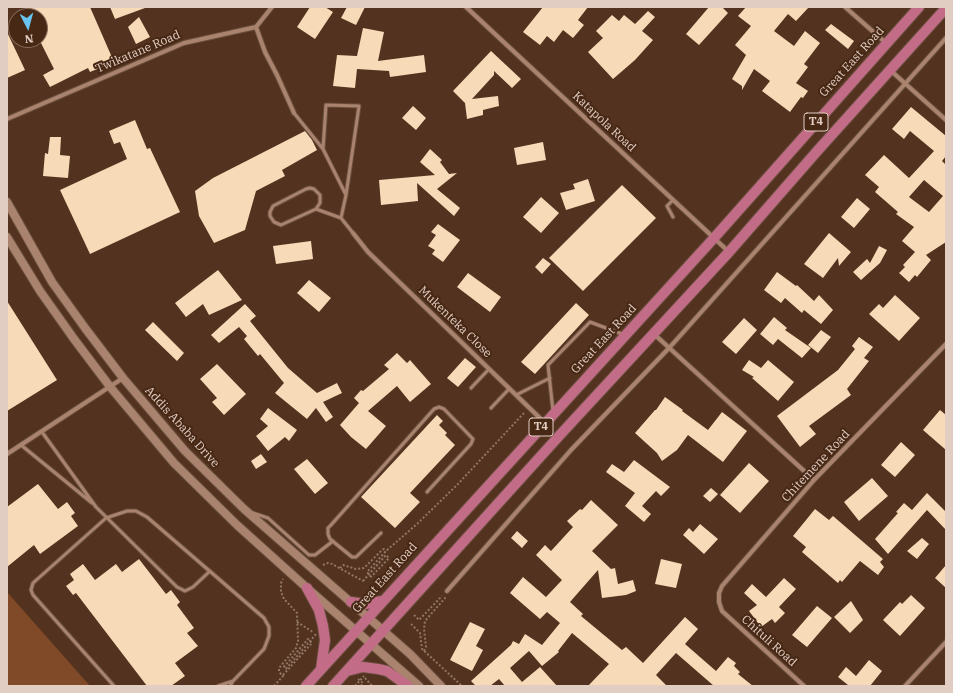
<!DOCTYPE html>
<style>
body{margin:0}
#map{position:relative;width:953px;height:693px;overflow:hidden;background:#53321f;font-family:"IBM Plex Serif",serif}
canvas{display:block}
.frame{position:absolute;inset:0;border:8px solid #e2cdc2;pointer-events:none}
.north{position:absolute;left:8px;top:8px;width:40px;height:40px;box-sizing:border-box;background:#472815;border:1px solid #856a5a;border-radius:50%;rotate:174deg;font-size:11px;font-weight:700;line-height:16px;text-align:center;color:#e2cdc2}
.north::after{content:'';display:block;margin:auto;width:14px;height:18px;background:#67c4f0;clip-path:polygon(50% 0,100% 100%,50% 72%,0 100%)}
</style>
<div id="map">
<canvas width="953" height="693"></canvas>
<div class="frame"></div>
<div class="north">N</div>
</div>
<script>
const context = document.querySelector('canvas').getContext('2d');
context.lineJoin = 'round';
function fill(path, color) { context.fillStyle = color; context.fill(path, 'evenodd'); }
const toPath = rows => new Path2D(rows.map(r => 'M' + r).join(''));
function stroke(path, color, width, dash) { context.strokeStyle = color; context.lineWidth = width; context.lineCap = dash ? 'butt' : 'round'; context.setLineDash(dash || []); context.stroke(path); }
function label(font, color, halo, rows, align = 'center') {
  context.font = font + ' "IBM Plex Serif",serif'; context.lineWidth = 4; context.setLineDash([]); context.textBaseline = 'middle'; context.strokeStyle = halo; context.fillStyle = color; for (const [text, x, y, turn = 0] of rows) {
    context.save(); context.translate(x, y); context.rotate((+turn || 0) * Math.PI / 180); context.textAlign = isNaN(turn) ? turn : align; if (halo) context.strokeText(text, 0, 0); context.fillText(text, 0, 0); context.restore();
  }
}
fill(toPath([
 [7,592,90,686,7,686]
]), '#804a29');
fill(toPath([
 [32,7,90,7,114,62,90,72,88,68,50,87,43,75,54,69,40,41,40,16,14,16],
 [110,7,145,7,145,8,115,19],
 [310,7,325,7,333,12,315,39,297,27],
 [347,7,365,7,356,25,341,18],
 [543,7,588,7,578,20,584,25,573,38,563,30,554,42,547,36,540,45,523,32],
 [709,7,722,7,728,13,699,45,686,34],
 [746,7,809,7,796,21,788,14,774,31,794,46,805,31,820,43,804,64,808,67,796,83,808,91,803,98,801,97,790,112,762,91,770,81,754,69,742,90,742,86,732,79,746,55,735,45,751,26,738,16],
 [648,11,655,17,642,31,653,40,635,60,613,79,588,52,603,38,596,31,612,15,619,21,624,15,635,24],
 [139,17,150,37,136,44,128,27],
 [831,24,854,41,848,49,825,30],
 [363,28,384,32,378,61,424,55,426,72,390,77,389,71,357,69,355,88,333,86,337,55,357,56],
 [7,32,25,70,7,78],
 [491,51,521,79,512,88,494,71,494,75,472,99,498,96,499,106,483,110,483,115,467,119,465,103,453,91],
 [413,106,426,118,416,130,402,118],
 [911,107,946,136,946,156,942,161,946,165,946,242,926,255,931,260,917,277,915,275,909,282,899,273,905,267,903,265,915,252,902,241,914,227,896,214,898,212,875,192,879,187,865,175,884,155,909,178,934,151,910,131,904,139,892,129],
 [924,180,943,196,929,212,909,197],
 [135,120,147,149,150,148,180,212,90,254,60,190,127,159,120,142,114,144,109,131],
 [305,131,312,140,317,150,282,170,285,176,256,191,245,230,214,243,199,216,195,191,213,178],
 [50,137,61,137,60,155,70,156,68,178,43,176,45,153,48,154],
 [543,142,546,160,517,165,514,148],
 [430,149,442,160,440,162,449,174,457,173,437,189,460,208,454,216,417,183,418,201,381,205,379,180,435,175,420,162],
 [588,179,595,201,566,210,560,193,575,189,573,184],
 [622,185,656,218,583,291,549,258],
 [541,197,559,213,541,233,523,217],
 [857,198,870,209,854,228,841,217],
 [438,224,460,240,443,262,432,254,435,250,428,246,436,235,431,232],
 [829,233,851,252,839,266,838,258,823,278,804,264],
 [311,241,313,259,276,264,273,246],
 [879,246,887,250,880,263,861,280,853,272,867,259,870,263],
 [543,258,551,264,542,274,535,267],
 [218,270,242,300,209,315,203,304,186,317,175,303],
 [777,272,796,286,797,285,814,301,819,295,833,310,821,324,804,310,802,313,785,298,781,303,764,290],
 [468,273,501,297,490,312,457,287],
 [309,280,331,298,319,312,297,293],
 [895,295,920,318,899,341,869,314,879,304,883,308],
 [7,301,57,380,7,411],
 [576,303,589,315,535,374,521,362],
 [245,304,256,316,250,321,288,368,317,393,337,383,342,393,323,402,333,417,326,422,316,408,307,419,275,393,284,383,260,354,258,356,244,339,247,336,239,327,219,343,211,335],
 [774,317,787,328,785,330,811,348,802,358,778,339,773,345,760,334],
 [744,318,757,330,736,354,722,342],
 [153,322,184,353,177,361,145,330],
 [821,330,831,337,818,353,808,345],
 [859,337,873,347,864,358,869,361,847,389,851,395,809,426,816,434,800,447,777,416,838,370,855,349,852,346],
 [397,353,407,363,410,360,431,384,410,402,397,386,368,411,386,426,366,449,351,437,340,425,359,403,354,398,361,390,363,391,389,369,384,365],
 [465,358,476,367,458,387,447,378],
 [749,360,761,368,768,360,794,382,778,401,752,378,754,377,742,370],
 [217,364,246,394,224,415,212,402,217,398,200,379],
 [665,397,683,410,682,411,708,430,722,412,747,431,723,462,688,435,677,450,662,461,657,453,635,433,655,410,656,410],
 [268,408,297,430,289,441,285,437,268,451,256,436,268,426,260,419],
 [940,410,946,415,946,450,923,430],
 [437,415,443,421,439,425,447,433,445,435,455,445,410,493,420,502,395,528,361,497],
 [901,442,915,455,895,477,881,465],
 [261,454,267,462,256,469,251,461],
 [307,459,328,483,315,494,294,469],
 [634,460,670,487,661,496,656,491,642,506,651,514,644,522,625,506,635,493,606,472,612,464,624,472],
 [749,463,769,481,740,513,720,495],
 [872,478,888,496,859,521,844,502],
 [38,484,58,509,67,502,75,513,71,516,78,526,40,554,34,545,7,567,7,507],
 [711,488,718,494,710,502,703,496],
 [927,493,946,512,946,530,927,510,888,554,875,539,898,513,896,512,904,503,912,510],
 [591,500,618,525,592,551,611,569,615,568,618,584,633,580,636,591,626,595,602,598,598,570,570,602,583,614,581,616,622,650,626,647,643,663,685,617,698,629,685,644,716,671,728,657,736,663,734,666,740,672,738,674,753,686,714,686,676,653,656,675,667,686,588,686,609,664,572,633,558,651,559,652,542,666,529,651,510,668,522,682,540,667,557,686,505,686,499,679,490,686,476,686,471,681,511,645,513,641,519,644,525,634,542,645,560,623,547,612,540,619,510,593,523,577,546,597,562,580,536,555,545,545,551,551,573,527,567,521,580,509,582,510],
 [815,509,829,520,833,516,883,559,880,562,884,567,878,575,860,561,842,582,840,580,838,583,802,552,806,547,793,536],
 [700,524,718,539,704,554,683,535,689,528,693,532],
 [517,531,528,541,522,548,511,538],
 [922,538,929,544,917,559,907,551],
 [139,559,166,594,171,590,180,602,177,605,194,628,187,633,198,646,175,663,185,676,171,686,147,686,76,593,73,595,66,586,74,580,70,574,83,564,95,580,116,564,122,572],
 [661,559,682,564,676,588,655,584],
 [946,565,946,588,935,578],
 [784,578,796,589,779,607,785,613,775,623,772,619,761,627,749,611,757,605,744,593,752,584,766,597],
 [911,595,925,608,900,636,883,620,900,602,902,604],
 [851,601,863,620,850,633,834,617],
 [817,606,832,618,807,647,792,635],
 [470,622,485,629,476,646,483,650,472,671,450,660],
 [869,660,882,671,870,686,847,686,848,685,838,677,846,667,856,676]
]), '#f7dab7');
const lane = toPath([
 [294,113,323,149,346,195,341,218],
 [323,149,326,105,359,106,346,195],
 [673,200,667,206,673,217],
 [316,209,320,203,320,195,314,189,310,188,306,189,273,206,270,212,270,216,274,222,281,225,316,209,341,218,353,233],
 [471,388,489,369],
 [516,395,550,378],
 [491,408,509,389],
 [553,411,548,365,590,322,622,334],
 [42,432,96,507,177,587,185,591,193,587,210,571],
 [21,445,92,503],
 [253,513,268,518,309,555,315,555,333,541],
 [381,533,356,557,352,557,330,539,328,534,328,528,331,525,434,409,439,407,444,409,473,439,471,444,427,492],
 [114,686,33,595,31,590,33,583,106,518,127,511,136,511,147,517,264,618,269,627,269,636,264,649,233,681,230,686],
 [218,686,233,681]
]);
const street = toPath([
 [466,7,729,252],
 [845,7,886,43],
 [256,27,265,52,277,75,294,113],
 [890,70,946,120],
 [7,119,184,43,256,27,272,7],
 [353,233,368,252,545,423],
 [654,334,814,480],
 [7,454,123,378],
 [447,591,571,450,670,347,946,38],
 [804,686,722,611,719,602,719,593,722,586,814,480,946,344],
 [905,686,946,642]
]);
const secondary = toPath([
 [7,202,52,282,85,328,123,378,185,451,244,509,410,654,441,686],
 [7,237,40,291,74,339,111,388,174,463,237,525,307,588,419,686]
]);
const primary = toPath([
 [307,588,319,610,323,626,325,640,321,669],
 [351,602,366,604,382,601],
 [347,671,363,667,378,669,387,671,408,686],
 [306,686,714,238,919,7],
 [333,686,559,436,729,252,819,149,946,8]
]);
stroke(lane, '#6a4f3e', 5);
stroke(street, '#6a4f3e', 6);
stroke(secondary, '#6a4f3e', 10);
stroke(primary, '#6a4f3e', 12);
stroke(toPath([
 [323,565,328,563,332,564,363,581],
 [340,568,343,565,356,569,364,568,382,550,384,549,386,551],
 [371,577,367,572,386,551,417,524,457,485,524,413],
 [414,615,419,620,442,596],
 [297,622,313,632],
 [411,624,420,633,422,649,462,686],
 [424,651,426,647,424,629,425,621,446,597],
 [283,675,312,643,308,639,284,667,286,669],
 [365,678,372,686],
 [358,679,363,683,361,686],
 [274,686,283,676,279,672,279,668,296,648,298,641,297,613,284,599,281,592,281,583,283,579]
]), '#917666', 2, [2, 2]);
stroke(lane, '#a9836e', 3);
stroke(street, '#a9836e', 4);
stroke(secondary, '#a9836e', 8);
stroke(primary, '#c36c88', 10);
stroke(toPath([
 [363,581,386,555,389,558,371,577],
 [286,669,316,634],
 [355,686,364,676]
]), '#917666', 2, [2, 2]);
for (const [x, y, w] of [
 [816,122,24],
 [541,427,24]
]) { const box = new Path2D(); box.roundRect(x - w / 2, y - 9, w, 18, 3); context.fillStyle = '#472815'; context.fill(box); stroke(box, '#e2cdc2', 1); }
label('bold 11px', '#e2cdc2', null, [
 ["T4",816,122],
 ["T4",541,427]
]);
label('12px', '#e2cdc2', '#472815', [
 ["Twikatane Road",138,52,-23],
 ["Great East Road",852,62,-48],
 ["Katapola Road",604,122,43],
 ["Mukenteka Close",455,322,44],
 ["Great East Road",604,339,-47],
 ["Addis Ababa Drive",182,427,48],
 ["Chitemene Road",816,466,-47],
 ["Great East Road",385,578,-48],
 ["Chituli Road",769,641,42]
]);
</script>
